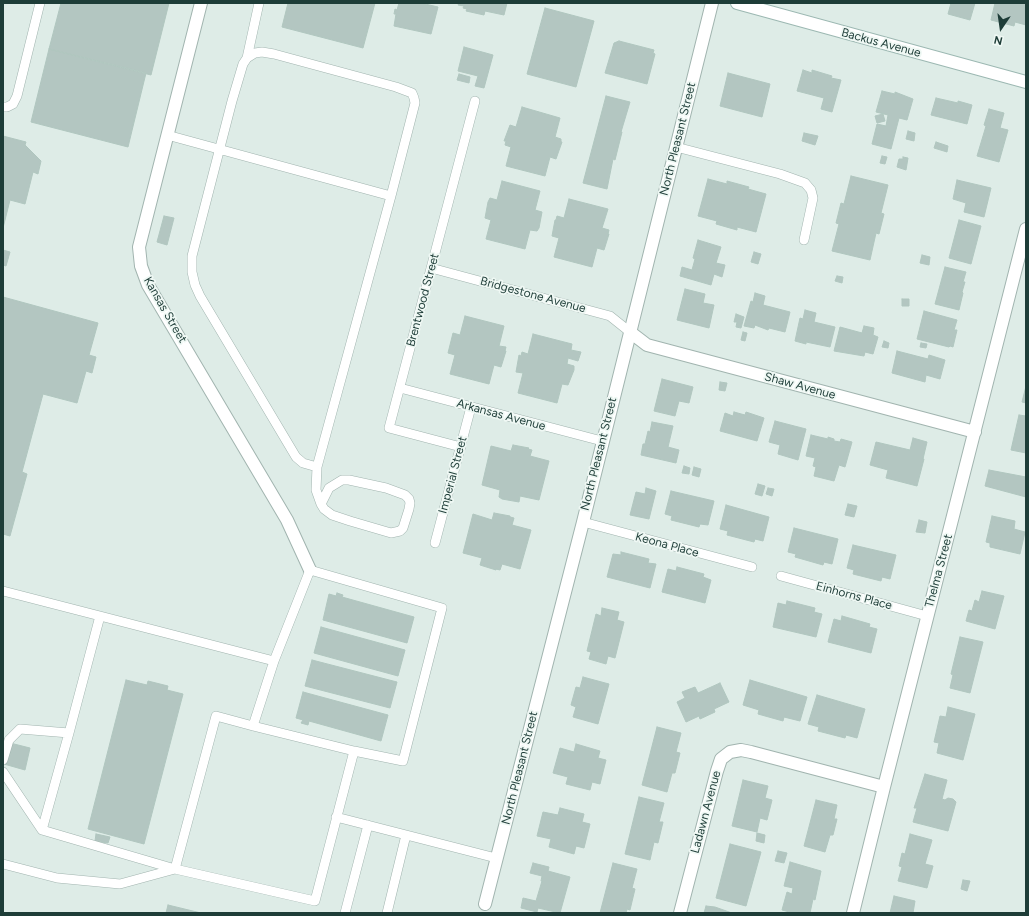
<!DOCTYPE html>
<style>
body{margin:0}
#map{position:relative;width:1029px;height:916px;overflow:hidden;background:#deece7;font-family:Figtree,sans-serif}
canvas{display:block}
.frame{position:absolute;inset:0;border:4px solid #1e3d38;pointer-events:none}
.north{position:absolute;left:981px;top:8px;width:40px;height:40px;-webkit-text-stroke:3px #eff8f4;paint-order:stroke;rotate:193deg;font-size:11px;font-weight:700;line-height:16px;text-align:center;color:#1e3d38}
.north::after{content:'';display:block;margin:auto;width:14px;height:18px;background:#1e3d38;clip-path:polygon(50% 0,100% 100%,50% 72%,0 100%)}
</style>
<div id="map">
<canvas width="1029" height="916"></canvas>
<div class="frame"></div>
<div class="north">N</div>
</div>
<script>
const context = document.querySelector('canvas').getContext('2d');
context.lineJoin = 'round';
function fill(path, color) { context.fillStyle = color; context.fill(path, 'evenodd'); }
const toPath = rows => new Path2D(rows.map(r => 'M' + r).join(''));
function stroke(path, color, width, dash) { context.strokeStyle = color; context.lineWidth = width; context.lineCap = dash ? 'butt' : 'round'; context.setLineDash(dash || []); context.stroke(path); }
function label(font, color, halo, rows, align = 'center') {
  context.font = font + ' Figtree,sans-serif'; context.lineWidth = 3.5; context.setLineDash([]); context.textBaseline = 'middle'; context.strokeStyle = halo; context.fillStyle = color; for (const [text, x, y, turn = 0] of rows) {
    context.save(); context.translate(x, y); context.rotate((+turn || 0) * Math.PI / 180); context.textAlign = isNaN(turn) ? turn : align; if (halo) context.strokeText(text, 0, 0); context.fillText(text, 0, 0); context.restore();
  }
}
const building = toPath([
 [61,3,169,3,151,75,49,49,61,3],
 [288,3,375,3,363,48,282,27,288,3],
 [399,3,421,3,438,7,431,34,394,26,396,14,394,14,395,9,397,10,399,3],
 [459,3,507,3,504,15,485,11,484,15,466,11,467,9,463,8,464,6,458,5,459,3],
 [951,3,975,3,970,20,948,14,951,3],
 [995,3,1026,3,1026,25,1015,22,1014,26,991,20,995,3],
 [545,8,594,21,576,87,527,74,545,8],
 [619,41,654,50,653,53,655,54,647,84,605,73,614,43,619,41],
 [464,47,493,55,484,88,475,86,478,76,458,71,464,47],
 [49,49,146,73,128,147,31,122,49,49],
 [803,70,812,73,812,70,832,76,831,78,841,80,832,112,821,109,824,98,797,91,803,70],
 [728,73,770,84,762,117,720,106,728,73],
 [459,74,470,77,469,83,457,80,459,74],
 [882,91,895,94,895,92,913,99,907,120,899,118,891,149,872,144,877,124,886,126,888,115,876,112,882,91],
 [606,96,630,102,621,132,622,132,615,160,613,159,607,189,583,183,606,96],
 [936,98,958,103,958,101,972,105,967,124,931,115,936,98],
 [522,107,560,118,555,137,561,139,561,142,562,142,556,159,550,157,545,176,506,166,511,147,505,145,506,141,504,141,510,125,516,127,522,107],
 [989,109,1004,113,1000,128,1008,130,999,162,977,156,986,126,984,125,989,109],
 [883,114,885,121,877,123,875,116,883,114],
 [908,131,915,133,914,141,906,139,908,131],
 [804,133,818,136,815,145,802,141,804,133],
 [3,136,26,142,25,145,41,161,38,174,33,172,25,204,10,200,3,228,3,136],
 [936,142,948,146,947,152,934,148,936,142],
 [882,156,887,157,885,164,880,163,882,156],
 [903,157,908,158,906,170,897,167,899,159,903,159,903,157],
 [851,176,888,185,881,213,884,214,879,234,876,233,870,260,832,251,839,224,836,223,841,203,844,204,851,176],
 [708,179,727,184,727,181,749,187,748,189,766,194,756,232,737,227,737,230,716,224,717,221,698,216,708,179],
 [957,180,991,188,984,217,964,212,966,203,953,199,957,180],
 [502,181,540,191,535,210,542,212,539,228,537,231,530,230,525,249,486,239,491,220,485,218,488,202,490,198,497,200,502,181],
 [569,199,608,209,602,228,609,230,608,234,609,234,604,250,597,248,592,267,554,257,559,238,552,236,555,220,556,220,557,216,564,218,569,199],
 [164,216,174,218,167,245,157,242,164,216],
 [959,220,981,226,971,264,949,258,959,220],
 [698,240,721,247,716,263,725,265,722,277,714,274,711,285,680,276,682,267,692,270,695,259,693,258,698,240],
 [3,250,10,252,6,266,3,265,3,250],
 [754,252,761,254,758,264,751,262,754,252],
 [922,255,930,257,929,265,920,263,922,255],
 [945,267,966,272,963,282,965,282,962,292,963,293,959,310,935,304,945,267],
 [837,276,843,277,842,283,835,281,837,276],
 [685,289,705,294,703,303,714,305,709,328,677,320,685,289],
 [755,293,765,296,763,305,790,312,785,332,769,328,768,330,755,325,754,328,744,326,751,301,753,302,755,293],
 [3,297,98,323,89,355,96,357,92,373,86,371,77,403,43,394,22,472,27,474,10,536,3,534,3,297],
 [902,299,909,299,909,306,902,306,902,299],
 [805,310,816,313,814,322,835,327,830,347,806,342,806,344,795,341,800,318,803,319,805,310],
 [924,311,957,320,954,330,957,330,953,347,950,346,949,347,917,339,924,311],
 [736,314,744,317,741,328,736,327,737,322,734,322,736,314],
 [465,316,504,326,499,346,506,347,505,351,506,351,501,367,494,365,489,384,450,374,455,355,448,353,453,333,460,335,465,316],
 [864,326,874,328,873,335,878,337,873,354,865,352,864,356,834,351,840,327,862,333,864,326],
 [743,332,747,333,745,341,741,340,743,332],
 [533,334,572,344,571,350,581,352,578,361,568,358,567,364,574,366,574,370,568,385,562,384,557,403,518,393,523,373,516,372,519,355,521,356,522,352,528,354,533,334],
 [884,341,889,343,888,348,882,347,884,341],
 [921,343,927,344,926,348,920,347,921,343],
 [897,351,928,359,929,355,945,360,940,379,926,375,925,382,892,373,897,351],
 [662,379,693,387,689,403,679,401,675,416,654,411,662,379],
 [720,382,727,383,725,391,719,390,720,382],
 [1026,386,1026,403,1022,402,1026,386],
 [734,412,745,415,746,412,764,418,757,441,720,431,725,413,733,416,734,412],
 [1019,415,1026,416,1026,453,1011,450,1019,415],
 [775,421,806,429,798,460,778,454,780,445,769,442,775,421],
 [652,422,673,426,668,447,679,450,676,463,641,455,643,444,645,444,648,431,650,432,652,422],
 [811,435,828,439,828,437,834,439,834,441,840,442,841,439,852,442,845,467,839,465,834,481,814,476,816,467,813,466,815,458,806,456,811,435],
 [913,438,927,442,923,459,924,459,917,486,886,478,888,470,870,465,876,442,910,450,913,438],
 [513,445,529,448,528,449,532,450,530,456,549,461,539,500,520,496,519,502,502,499,499,497,500,490,482,485,491,446,511,451,513,445],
 [684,466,690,468,689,474,682,473,684,466],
 [694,467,701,469,699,477,692,475,694,467],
 [989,470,1026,477,1026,497,985,486,989,470],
 [758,484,765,486,762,496,755,494,758,484],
 [646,488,656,491,649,519,630,515,636,492,645,494,646,488],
 [768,488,774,489,772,496,766,494,768,488],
 [671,491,714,501,708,525,700,524,699,527,671,520,672,516,665,514,671,491],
 [848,504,857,506,854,517,845,515,848,504],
 [726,505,769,517,763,541,755,539,754,542,727,535,728,531,720,529,726,505],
 [494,513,510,516,510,517,514,518,512,525,531,530,520,569,502,564,500,570,496,569,496,570,480,565,482,558,463,553,473,514,492,520,494,513],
 [992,516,1015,521,1014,529,1025,532,1020,554,990,547,990,543,986,542,992,516],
 [919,520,927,522,925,533,916,532,919,520],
 [794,528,838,539,832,564,824,562,823,565,795,557,796,554,788,552,794,528],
 [853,545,896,555,890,579,882,577,881,581,853,574,854,570,847,568,853,545],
 [621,552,649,559,648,563,656,564,650,588,607,577,613,554,621,555,621,552],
 [677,567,704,574,703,577,711,580,705,603,662,592,668,569,676,571,677,567],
 [982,591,1004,596,995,629,966,621,969,610,972,611,975,600,979,602,982,591],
 [337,593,343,595,342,597,414,617,407,643,323,620,329,594,336,596,337,593],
 [787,601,815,608,814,612,822,614,816,637,773,627,778,603,786,605,787,601],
 [602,608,619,612,617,620,624,622,615,658,608,656,606,664,589,659,591,652,587,651,596,614,601,616,602,608],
 [842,616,870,624,869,627,877,629,871,653,828,642,834,619,841,621,842,616],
 [321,627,405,650,398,676,314,653,321,627],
 [960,637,983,642,970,693,950,688,953,675,951,674,960,637],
 [312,660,397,682,390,708,305,686,312,660],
 [583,677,609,684,598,724,573,717,576,707,571,705,576,687,580,688,583,677],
 [126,680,147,685,148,681,168,686,167,690,183,694,144,844,88,829,126,680],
 [750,680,807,697,800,721,784,717,783,721,758,714,759,710,743,705,750,680],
 [720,683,729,702,714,709,715,712,700,719,699,716,686,722,677,702,685,698,682,692,695,687,698,693,720,683],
 [303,692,388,715,381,741,309,721,308,725,301,723,303,720,296,718,303,692],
 [817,695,865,709,857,738,846,735,845,738,818,731,819,727,808,724,817,695],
 [948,707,975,714,963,760,937,753,939,743,934,742,940,716,946,717,948,707],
 [657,727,681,733,676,752,680,753,675,773,672,773,667,792,642,785,657,727],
 [10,743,30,748,25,770,4,764,10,743],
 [576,744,600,751,598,758,606,760,600,784,592,782,590,790,566,784,568,777,553,773,560,748,574,752,576,744],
 [925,774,947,780,942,799,945,800,948,798,953,799,956,802,948,831,913,822,917,808,914,808,925,774],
 [743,780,768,786,765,798,772,800,767,820,760,818,757,832,732,826,743,780],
 [639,797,664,803,659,822,663,822,658,843,654,842,650,860,625,854,639,797],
 [816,800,837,805,834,819,837,819,833,835,830,835,825,852,804,846,816,800],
 [560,808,584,814,582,822,590,824,584,848,576,846,574,854,549,847,551,839,537,836,543,812,558,815,560,808],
 [757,833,765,835,764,843,756,841,757,833],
 [96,834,110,837,108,843,95,841,96,834],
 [910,834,932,840,925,864,933,866,927,888,898,881,902,867,899,866,902,853,905,854,910,834],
 [730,844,761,852,746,906,716,898,730,844],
 [778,851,787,853,784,863,775,861,778,851],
 [790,862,821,871,815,900,813,899,810,913,793,913,782,910,787,892,792,894,793,888,784,886,790,862],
 [533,863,549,867,548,871,570,877,560,913,538,908,537,912,521,908,523,898,536,901,542,881,541,881,542,876,530,873,533,863],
 [613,863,637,869,632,888,635,889,630,910,627,909,626,913,600,913,613,863],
 [963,880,970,881,967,891,961,889,963,880],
 [894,896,915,901,913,913,890,913,894,896],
 [168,905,201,913,166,913,168,905],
 [706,906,715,907,732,913,704,913,706,906]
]);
fill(building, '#b3c6c1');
stroke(building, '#b0c6bf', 1);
const lane = toPath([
 [247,58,259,3],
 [3,107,7,107,13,104,17,96,40,3],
 [167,135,391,196],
 [676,147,780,174,805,183,811,190,813,198,804,240],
 [431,268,610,316,630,332],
 [400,388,602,441],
 [461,447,389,428,475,101],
 [317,467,303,463,296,457,200,296,195,285,192,272,192,256,232,101,243,64,247,58,255,53,262,52,274,54,396,87,412,93,414,98,415,103,391,196,317,467,316,490,321,504,324,509,332,515,350,521,391,533,400,531,403,528,409,509,410,503,409,499,405,495,386,488,349,480,342,480,329,488,321,504],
 [583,522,752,567],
 [435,543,471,407],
 [781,576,927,616],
 [3,591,100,616,69,733,42,830,175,869,216,716,253,726,354,751,403,761,442,608,310,570,274,661,253,726],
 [100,616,274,661],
 [3,760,9,740,20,729,69,733],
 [3,772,42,830],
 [336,817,496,858],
 [3,864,57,878,120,884,175,869,315,901,354,751],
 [345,913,368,825],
 [387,913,406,835]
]);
const street = toPath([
 [201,3,139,247,141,266,148,285,287,520,310,570],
 [630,332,647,345,975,432],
 [485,904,583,522,712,3],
 [680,913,717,771,721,759,730,752,741,750,751,752,884,787],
 [853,913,884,787,1026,229]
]);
const secondary = toPath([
 [737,3,1026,82]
]);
stroke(lane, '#a1b4af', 10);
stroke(street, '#a1b4af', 14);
stroke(secondary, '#9cb8b2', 14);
stroke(lane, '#fff', 9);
stroke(street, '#fff', 12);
stroke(secondary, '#fff', 12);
label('12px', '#1e3d38', '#eff8f4', [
 ["Backus Avenue",881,43,15],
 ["North Pleasant Street",678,139,-76],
 ["Bridgestone Avenue",533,295,15],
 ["Brentwood Street",423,300,-75],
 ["Kansas Street",165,310,60],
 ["Shaw Avenue",800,386,15],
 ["Arkansas Avenue",501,415,15],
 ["North Pleasant Street",599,454,-76],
 ["Imperial Street",453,475,-75],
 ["Keona Place",667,545,15],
 ["Thelma Street",939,571,-75],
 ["Einhorns Place",854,596,15],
 ["North Pleasant Street",520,768,-76],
 ["Ladawn Avenue",706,812,-75]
]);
</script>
